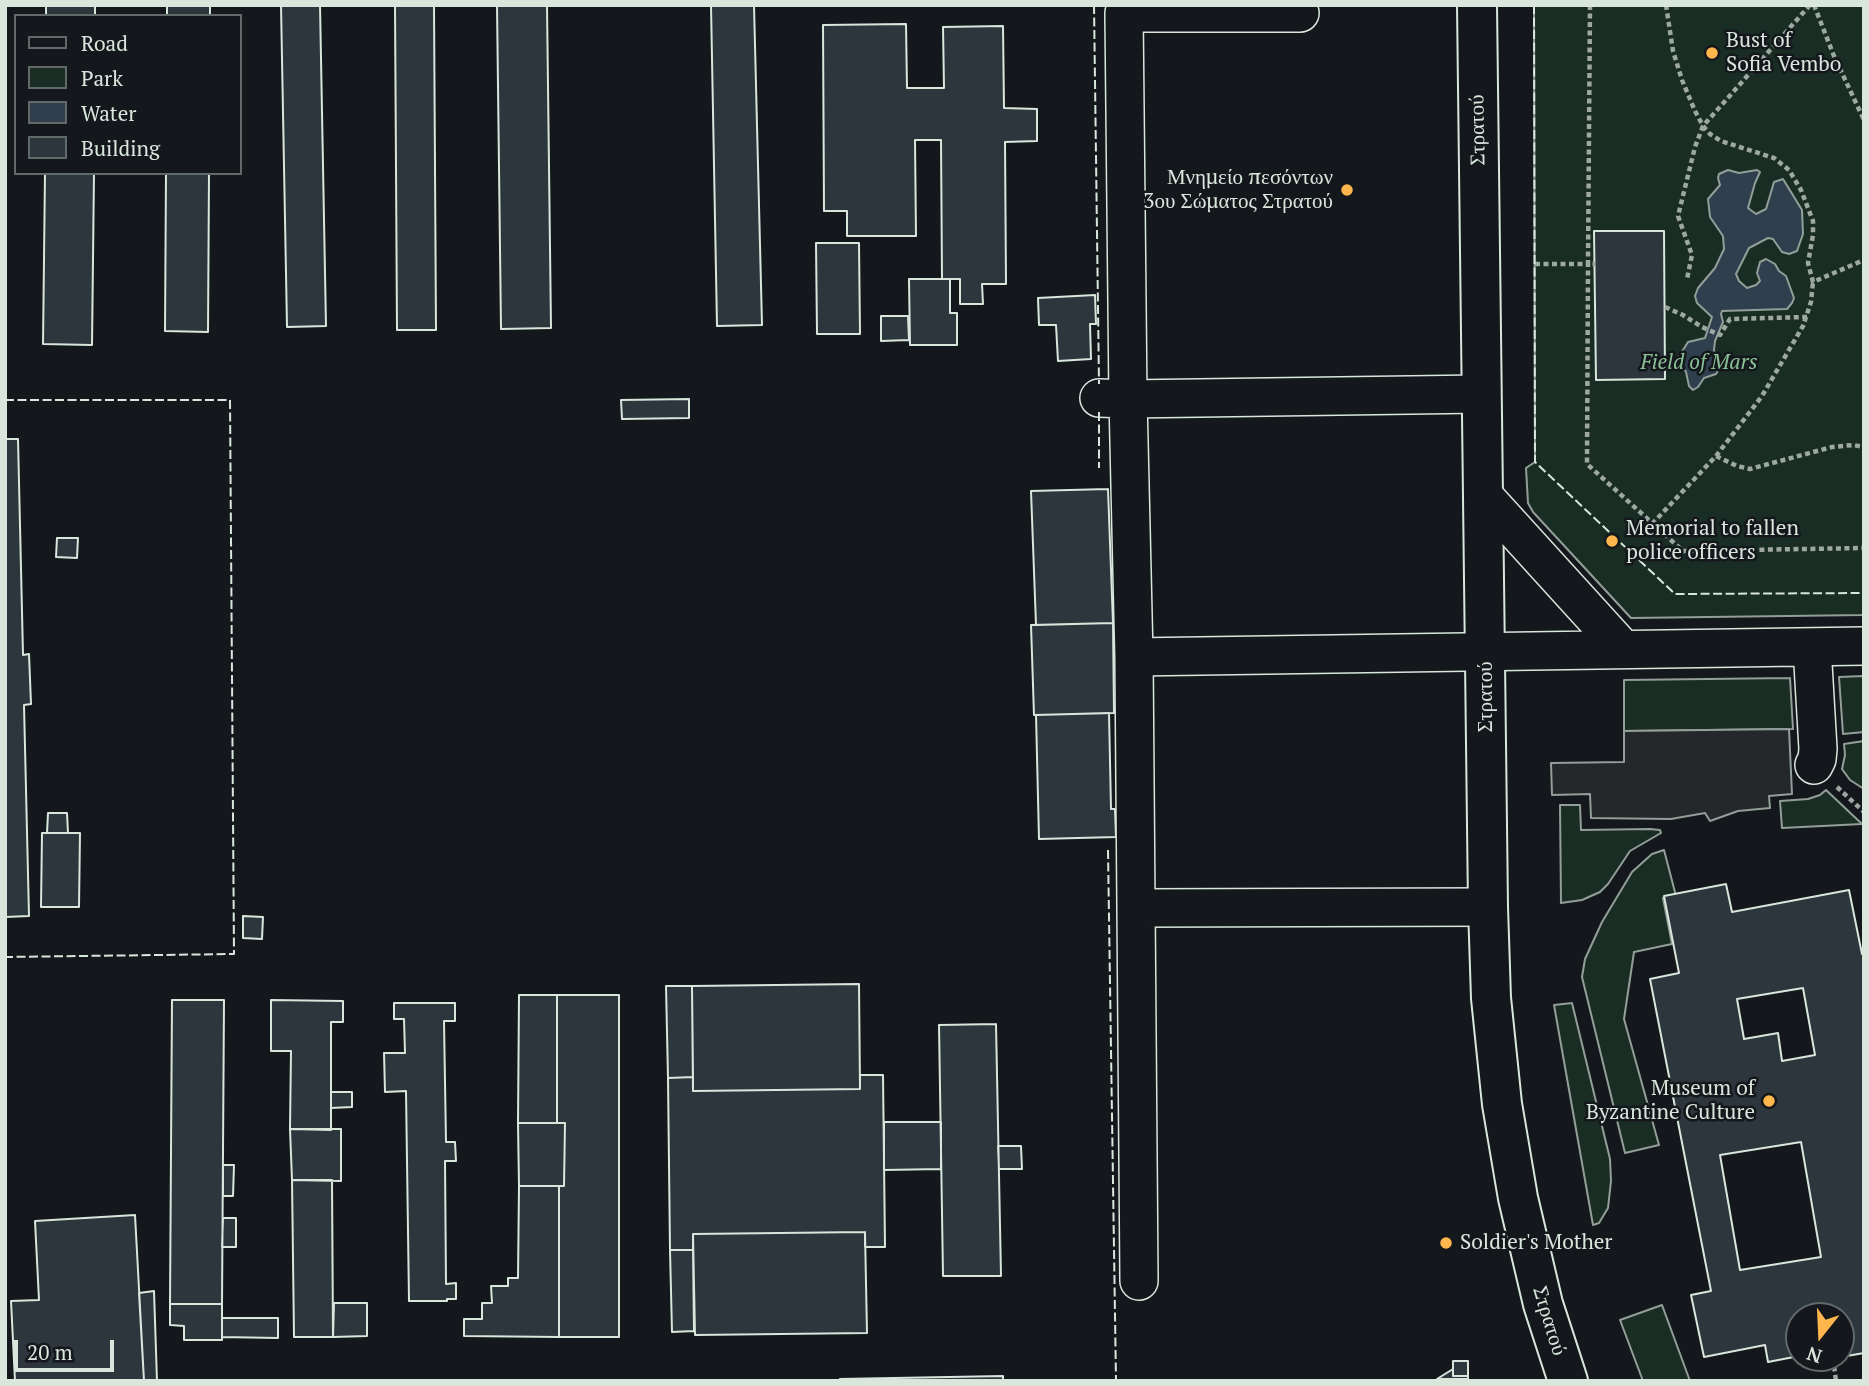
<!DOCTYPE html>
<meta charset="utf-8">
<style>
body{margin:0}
#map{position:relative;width:1869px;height:1386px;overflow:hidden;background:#14181c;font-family:"PT Serif",serif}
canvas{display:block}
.frame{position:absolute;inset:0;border:7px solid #d8e6dc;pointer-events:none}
.legend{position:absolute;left:14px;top:14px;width:228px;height:161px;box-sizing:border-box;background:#14181c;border:2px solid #626a69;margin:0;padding:9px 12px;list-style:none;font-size:21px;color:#d8e6dc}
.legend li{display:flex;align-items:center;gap:14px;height:35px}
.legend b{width:35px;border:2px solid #626a69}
.north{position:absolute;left:1785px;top:1302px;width:70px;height:70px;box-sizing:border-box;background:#14181c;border:2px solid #626a69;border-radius:50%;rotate:198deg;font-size:19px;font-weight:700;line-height:28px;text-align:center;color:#d8e6dc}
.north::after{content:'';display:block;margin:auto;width:24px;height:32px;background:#ffb74d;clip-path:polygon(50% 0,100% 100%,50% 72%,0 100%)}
.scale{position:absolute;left:14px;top:1340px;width:100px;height:32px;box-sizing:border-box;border:4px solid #d8e6dc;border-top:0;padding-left:9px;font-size:21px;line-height:24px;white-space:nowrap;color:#d8e6dc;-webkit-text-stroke:5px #14181c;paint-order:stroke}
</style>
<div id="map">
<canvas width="1869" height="1386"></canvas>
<div class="frame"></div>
<ul class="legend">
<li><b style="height:9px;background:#14181c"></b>Road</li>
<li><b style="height:19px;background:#1a2d24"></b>Park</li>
<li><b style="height:19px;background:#2f3f4d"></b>Water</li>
<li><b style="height:19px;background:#2c363c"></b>Building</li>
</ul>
<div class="north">N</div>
<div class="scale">20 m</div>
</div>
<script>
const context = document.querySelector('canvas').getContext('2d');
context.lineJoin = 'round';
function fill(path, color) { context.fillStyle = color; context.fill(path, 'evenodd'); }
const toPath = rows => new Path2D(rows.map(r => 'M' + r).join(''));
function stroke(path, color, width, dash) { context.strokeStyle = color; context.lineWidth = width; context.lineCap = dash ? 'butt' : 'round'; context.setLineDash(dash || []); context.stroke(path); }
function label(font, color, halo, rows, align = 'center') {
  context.font = font + ' "PT Serif",serif'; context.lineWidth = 5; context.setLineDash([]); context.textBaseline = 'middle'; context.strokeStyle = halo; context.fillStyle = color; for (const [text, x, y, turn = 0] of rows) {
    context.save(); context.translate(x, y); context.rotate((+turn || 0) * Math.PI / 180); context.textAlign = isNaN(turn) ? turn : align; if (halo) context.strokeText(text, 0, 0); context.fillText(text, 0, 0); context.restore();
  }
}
const green = toPath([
 [1534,5,1864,5,1864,615,1631,618,1533,512,1528,503,1526,468,1535,462,1534,5],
 [1864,676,1864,732,1843,734,1839,677,1864,676],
 [1790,678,1793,729,1624,731,1624,680,1790,678],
 [1864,741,1864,789,1850,780,1842,769,1845,755,1844,744,1864,741],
 [1826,790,1862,824,1782,828,1780,801,1808,799,1820,795,1826,790],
 [1560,805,1580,805,1581,830,1650,829,1660,830,1661,833,1630,851,1608,884,1600,892,1582,900,1561,903,1560,805],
 [1664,850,1676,896,1663,898,1672,944,1634,952,1624,1019,1659,1145,1625,1153,1582,977,1585,959,1602,922,1632,872,1652,854,1664,850],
 [1572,1003,1610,1159,1611,1181,1608,1208,1599,1223,1593,1225,1554,1005,1572,1003],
 [1662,1305,1690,1381,1643,1381,1620,1320,1662,1305]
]);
fill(green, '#1a2d24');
stroke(green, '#939e99', 2);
const parking = toPath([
 [1789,729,1792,794,1769,796,1770,808,1738,811,1710,821,1705,813,1671,819,1591,818,1590,794,1552,795,1551,763,1624,762,1624,731,1789,729]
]);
fill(parking, '#24282b');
stroke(parking, '#939e99', 2);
const water = toPath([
 [1728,170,1739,173,1757,170,1760,172,1755,183,1748,208,1756,214,1766,209,1774,182,1783,179,1802,210,1803,234,1797,251,1789,254,1782,252,1773,239,1768,238,1749,248,1736,274,1739,281,1747,288,1756,285,1760,281,1757,273,1760,262,1766,259,1775,264,1779,271,1786,276,1794,298,1792,303,1787,309,1722,311,1721,314,1723,322,1715,341,1714,350,1719,369,1716,374,1704,378,1698,387,1693,390,1689,386,1686,372,1678,358,1688,342,1705,338,1712,317,1697,303,1695,296,1698,288,1715,268,1724,249,1723,236,1710,217,1708,199,1720,185,1718,178,1719,174,1728,170]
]);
fill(water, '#2f3f4d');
stroke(water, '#939e99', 2);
const building = toPath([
 [46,5,95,5,95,16,46,16,46,5],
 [167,5,210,5,210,16,167,16,167,5],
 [281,5,320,5,326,326,287,327,281,5],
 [395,5,434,5,436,330,397,330,395,5],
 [497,5,547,5,551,328,501,329,497,5],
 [711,5,754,5,762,325,717,326,711,5],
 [906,24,907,88,944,88,943,27,1003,26,1004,108,1037,109,1037,141,1005,142,1006,284,982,284,983,304,960,304,960,279,942,279,941,140,915,140,916,236,847,236,847,211,824,211,823,25,906,24],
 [45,173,94,173,92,345,43,344,45,173],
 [166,173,209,173,208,332,165,331,166,173],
 [1594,231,1664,231,1665,379,1596,380,1594,231],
 [816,243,859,243,860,334,817,334,816,243],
 [909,279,950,279,950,313,957,313,957,345,910,345,909,279],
 [1095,295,1096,324,1090,324,1091,359,1058,361,1056,325,1039,325,1038,298,1095,295],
 [881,316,908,316,909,340,881,341,881,316],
 [689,399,689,418,622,419,621,400,689,399],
 [5,439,18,439,23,655,29,654,31,704,24,705,29,916,5,917,5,439],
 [1108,489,1113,623,1036,625,1031,491,1108,489],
 [57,538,78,538,77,558,56,557,57,538],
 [1113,623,1114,713,1034,715,1031,625,1113,623],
 [1109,713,1111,809,1115,809,1116,837,1039,839,1036,715,1109,713],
 [48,813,67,813,68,833,47,833,48,813],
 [42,833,80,833,79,907,41,907,42,833],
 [1726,884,1732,912,1849,890,1862,954,1864,954,1864,1353,1841,1357,1841,1316,1799,1316,1799,1356,1768,1362,1765,1345,1704,1357,1691,1295,1711,1291,1650,979,1679,973,1664,896,1726,884],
 [1803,988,1815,1055,1782,1061,1778,1033,1744,1039,1737,999,1803,988],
 [1801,1142,1821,1257,1740,1270,1720,1155,1801,1142],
 [243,916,263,917,262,939,243,938,243,916],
 [859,984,860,1089,693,1091,692,986,859,984],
 [666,986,692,986,693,1077,668,1078,666,986],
 [519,995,557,995,557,1123,518,1123,519,995],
 [557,995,619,995,619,1337,559,1337,559,1186,564,1186,565,1123,557,1123,557,995],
 [172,1000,224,1000,222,1304,170,1304,172,1000],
 [271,1000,343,1001,343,1022,331,1022,331,1130,290,1129,291,1051,271,1051,271,1000],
 [394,1003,455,1003,455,1021,444,1021,446,1142,455,1142,456,1161,445,1161,446,1284,456,1283,456,1299,447,1299,447,1301,409,1301,406,1091,385,1092,384,1053,405,1053,404,1019,394,1019,394,1003],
 [996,1024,1001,1276,943,1276,939,1025,996,1024],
 [860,1075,883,1075,885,1247,865,1247,865,1232,693,1234,693,1250,670,1250,668,1078,693,1077,693,1091,860,1089,860,1075],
 [331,1092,352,1092,352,1107,331,1108,331,1092],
 [884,1122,941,1122,941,1169,884,1170,884,1122],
 [518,1123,565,1123,564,1186,519,1186,518,1123],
 [290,1129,341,1129,341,1181,292,1180,290,1129],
 [998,1146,1021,1146,1022,1169,999,1169,998,1146],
 [223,1165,234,1165,233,1196,223,1196,223,1165],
 [292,1180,332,1180,333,1337,294,1337,292,1180],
 [519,1186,559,1186,559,1337,464,1336,464,1319,482,1319,482,1303,492,1303,491,1286,508,1286,508,1278,518,1278,519,1186],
 [135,1215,144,1381,15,1381,11,1301,39,1300,35,1221,135,1215],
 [223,1218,236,1218,236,1247,222,1247,223,1218],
 [865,1232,867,1333,695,1335,693,1234,865,1232],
 [670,1250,693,1250,694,1331,672,1332,670,1250],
 [154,1291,157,1381,144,1381,139,1293,154,1291],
 [334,1303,367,1303,367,1336,333,1337,334,1303],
 [170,1304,222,1304,222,1340,184,1340,184,1326,170,1325,170,1304],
 [222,1318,278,1318,278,1338,222,1337,222,1318],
 [1453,1361,1468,1361,1468,1376,1453,1376,1453,1361],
 [1453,1369,1453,1376,1468,1376,1468,1379,1437,1379,1453,1369],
 [1003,1376,1003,1381,840,1381,840,1379,1003,1376]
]);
fill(building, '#2c363c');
stroke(building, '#d8e6dc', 2);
const minor = toPath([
 [1099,398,1128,399,1481,394],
 [1483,495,1623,649],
 [1812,647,1818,749,1817,759,1814,765],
 [1134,657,1864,646],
 [1137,908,1488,907],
 [1139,1281,1134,657,1128,399,1124,13,1300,13]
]);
const major = toPath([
 [1477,5,1488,907,1491,998,1502,1104,1518,1198,1543,1304,1568,1381]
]);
stroke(minor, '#d8e6dc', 40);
stroke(major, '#d8e6dc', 42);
stroke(toPath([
 [1590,5,1588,264,1595,264],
 [1666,5,1673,51,1682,80,1695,111,1703,126,1695,147,1678,216,1692,255,1687,279],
 [1810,5,1703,126,1710,134,1721,141,1774,158,1789,170,1801,190,1813,221,1813,235,1808,263,1813,282,1864,260],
 [1814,5,1834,56,1864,120],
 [1535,264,1588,264,1587,464,1683,551,1864,548],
 [1665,307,1683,315,1702,327,1720,335,1730,319,1807,317],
 [1716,456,1762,396,1803,326,1811,302,1813,282],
 [1652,524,1716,456,1737,466,1750,469,1832,447,1853,445,1864,447],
 [1837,787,1864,812],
 [1833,1358,1836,1381]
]), '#9da8a2', 4.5, [5, 3.5]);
stroke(minor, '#14181c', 37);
stroke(major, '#14181c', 38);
stroke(toPath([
 [1094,5,1099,384],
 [1534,5,1535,462,1675,594,1864,593],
 [5,400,230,400,234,954,5,957],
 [1099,412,1099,468],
 [1108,850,1116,1381]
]), '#d8e6dc', 2, [9, 3.5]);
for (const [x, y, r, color] of [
 [1712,53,7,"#ffb74d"],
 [1347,190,7,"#ffb74d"],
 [1612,541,7,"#ffb74d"],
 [1769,1101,7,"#ffb74d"],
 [1446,1243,7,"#ffb74d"]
]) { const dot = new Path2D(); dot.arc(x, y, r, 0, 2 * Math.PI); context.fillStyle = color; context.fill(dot); stroke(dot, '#14181c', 2.5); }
label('21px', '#d8e6dc', '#14181c', [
 ["Bust of",1726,41],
 ["Sofia Vembo",1726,65],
 ["Μνημείο πεσόντων",1333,178,"right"],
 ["3ου Σώματος Στρατού",1333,202,"right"],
 ["Memorial to fallen",1626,529],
 ["police officers",1626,553],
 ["Museum of",1755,1089,"right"],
 ["Byzantine Culture",1755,1113,"right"],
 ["Soldier's Mother",1460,1243]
], 'left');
label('21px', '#d8e6dc', '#14181c', [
 ["Στρατού",1478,130,-91],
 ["Στρατού",1486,697,-90],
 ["Στρατού",1549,1321,73]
]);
label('italic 21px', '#8ac095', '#14181c', [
 ["Field of Mars",1699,363]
]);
</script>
